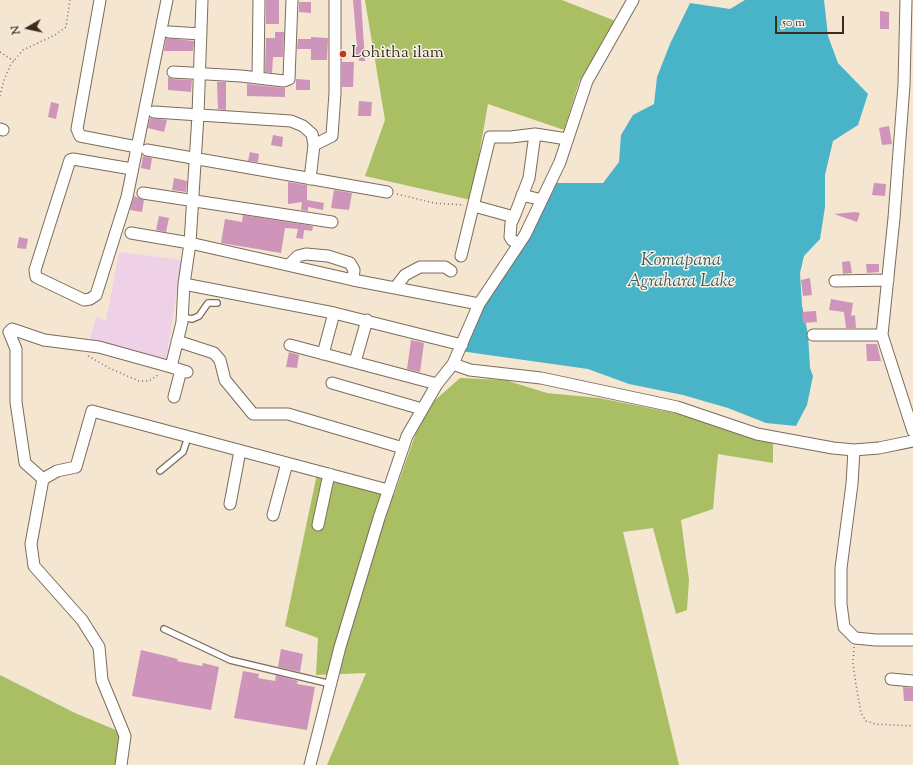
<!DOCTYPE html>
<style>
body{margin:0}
#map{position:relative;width:913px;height:765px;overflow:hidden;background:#f4e6d0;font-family:"Sorts Mill Goudy",serif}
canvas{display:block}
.north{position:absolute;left:8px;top:8px;width:40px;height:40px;-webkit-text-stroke:3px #f7f3e8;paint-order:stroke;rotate:261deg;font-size:11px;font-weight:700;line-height:16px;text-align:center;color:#3b2a1e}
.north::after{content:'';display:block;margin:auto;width:14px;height:18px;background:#3b2a1e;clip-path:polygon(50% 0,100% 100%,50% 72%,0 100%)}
.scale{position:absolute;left:775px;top:16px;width:69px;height:18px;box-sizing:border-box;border:2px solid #3b2a1e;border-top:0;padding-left:5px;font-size:12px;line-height:14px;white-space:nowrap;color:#3b2a1e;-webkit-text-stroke:3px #f7f3e8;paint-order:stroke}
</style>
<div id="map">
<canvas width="913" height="765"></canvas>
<div class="north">N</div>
<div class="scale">50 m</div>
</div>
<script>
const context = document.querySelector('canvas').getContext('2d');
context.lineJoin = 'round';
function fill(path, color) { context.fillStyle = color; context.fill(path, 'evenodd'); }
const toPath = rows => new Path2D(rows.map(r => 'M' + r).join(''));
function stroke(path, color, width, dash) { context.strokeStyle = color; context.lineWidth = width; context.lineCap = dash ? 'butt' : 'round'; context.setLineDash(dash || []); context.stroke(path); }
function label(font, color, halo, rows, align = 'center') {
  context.font = font + ' "Sorts Mill Goudy",serif'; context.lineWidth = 3; context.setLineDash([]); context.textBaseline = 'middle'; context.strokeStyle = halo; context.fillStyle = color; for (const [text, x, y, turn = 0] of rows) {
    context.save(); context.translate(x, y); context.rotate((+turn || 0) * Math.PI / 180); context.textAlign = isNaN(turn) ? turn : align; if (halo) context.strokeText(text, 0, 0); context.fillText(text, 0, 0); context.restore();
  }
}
fill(toPath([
 [119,252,182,260,166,360,90,341,96,316,106,321]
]), '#eed0e7');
fill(toPath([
 [365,0,562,0,618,22,579,82,564,130,488,104,471,200,365,176,385,120],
 [460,378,505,380,547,393,599,398,689,416,773,442,773,463,718,454,713,509,681,520,689,580,687,610,676,614,653,528,623,532,679,765,327,765,366,673,316,675,318,638,285,626,317,474,394,495,424,410],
 [0,675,75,713,123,733,124,765,0,765]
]), '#aabf64');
fill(toPath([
 [745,0,824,0,828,36,838,63,868,94,858,125,833,141,825,175,825,207,820,239,804,256,800,273,802,306,808,334,810,368,813,376,807,405,796,426,766,423,728,408,683,395,629,384,588,369,453,350,547,183,603,183,619,162,621,135,633,115,654,104,657,77,670,44,690,3,730,9]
]), '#49b3c8');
fill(toPath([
 [266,0,279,0,279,24,266,24],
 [353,0,361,0,365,61,359,61,359,57,355,57,354,47,357,47],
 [299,2,311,2,311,13,299,12],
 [880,11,889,12,889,29,880,29],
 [275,32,284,32,283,57,273,57,272,73,265,72,266,38,275,38],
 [311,37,328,38,327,60,311,60,311,49,297,49,298,39,311,39],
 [166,38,194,41,193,51,164,51],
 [342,62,354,62,353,87,342,87],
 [168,77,173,79,192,80,191,92,168,90],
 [296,79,310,80,310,90,296,90],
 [217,82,226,82,226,110,218,109],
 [247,84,285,88,285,97,247,96],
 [359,101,372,102,371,116,358,116],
 [51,102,59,104,56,119,48,117],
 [150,118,167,120,164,132,148,128],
 [889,126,892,144,882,145,879,128],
 [273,135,283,137,282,147,271,145],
 [250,152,259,154,258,162,248,161],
 [143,156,152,158,150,170,141,168],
 [174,178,187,181,186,192,172,190],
 [288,182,307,185,307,200,324,203,323,210,308,207,308,211,301,210,302,202,288,204],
 [874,183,886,184,885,196,872,195],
 [334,190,352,193,349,210,331,208],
 [134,196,144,200,142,212,130,210],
 [855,212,860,213,857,222,834,214],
 [243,215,313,226,312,231,304,230,303,239,296,238,298,229,285,228,281,253,221,243,225,219,242,222],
 [159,216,169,218,166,232,156,230],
 [19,237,28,239,26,249,17,248],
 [850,261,852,273,843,274,842,262],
 [866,264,879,264,879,272,867,273],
 [810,278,812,295,803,296,801,280],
 [831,299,853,303,851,316,855,315,856,328,846,328,844,312,829,310],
 [816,311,817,322,803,323,802,312],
 [411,340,424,343,420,372,407,369],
 [866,344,877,344,881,361,867,361],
 [289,352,299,355,297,368,286,367],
 [281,649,303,654,300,672,278,667],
 [141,650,178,659,177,661,202,666,203,663,219,667,211,710,132,696],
 [243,671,259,674,258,678,275,681,276,675,298,681,297,684,315,687,307,730,234,718],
 [903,687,913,688,913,701,904,701]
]), '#ce94ba');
const service = toPath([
 [182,317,192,319,199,316,208,303,217,303],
 [160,471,183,452,188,437],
 [164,629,230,660,331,684]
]);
const minor = toPath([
 [100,0,77,129,80,136,137,147],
 [906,0,904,85,894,218,882,335,913,431],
 [169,32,201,34],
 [173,72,241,76,284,81,289,79,292,0],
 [258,78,259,0],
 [154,112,291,121,303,126,312,134,314,145,310,179],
 [0,129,3,130],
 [314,145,332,136,335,93,335,0],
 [147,150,387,192],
 [132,169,73,159,70,160,35,270,36,277,84,300,90,299,96,295,127,197,167,0],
 [143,193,332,222],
 [522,195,542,200],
 [474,206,514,217,529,178,535,134],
 [514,217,511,223,510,237,512,240,519,244],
 [131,233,190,243,353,280,479,304,453,364,437,384,290,345],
 [461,256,490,137,511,137,535,134,567,139],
 [289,265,298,256,306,254,328,256,350,263,354,270,353,280],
 [835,281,888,280],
 [184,284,334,313,462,345],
 [395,288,405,275,420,267,445,267,451,271],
 [479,304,525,235,560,162,587,81,633,0],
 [813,335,882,335],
 [177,341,214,353,220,360,225,380,253,414,288,414,403,448],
 [323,354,334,313],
 [355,362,367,320],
 [453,364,470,370,541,378,677,407,757,434,833,448,854,450,879,448,913,441],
 [187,372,171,367,182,322,184,284,190,243,198,115,202,0],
 [332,383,422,409],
 [174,397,181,370],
 [854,450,852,484,841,568,841,604,844,627,855,638,876,640,913,640],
 [43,479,57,471,76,467,92,411,388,490],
 [230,504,240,451],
 [273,515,287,463],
 [318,525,329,474],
 [891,679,913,681],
 [121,765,125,736,102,680,99,647,82,620,34,566,31,544,43,479,25,463,16,402,16,349,9,332,12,329,44,340,99,347,171,367],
 [310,765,340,647,379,518,407,436,437,384]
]);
stroke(service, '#7c6c5c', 8);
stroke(minor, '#7c6c5c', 13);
stroke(toPath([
 [0,52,14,61],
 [0,96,4,80,11,64,23,50,55,35,66,27,70,0],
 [397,194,434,203,464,205],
 [88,356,109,368,139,381,149,381,158,375],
 [854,647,853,663,856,685,861,713,866,721,875,724,913,726]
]), '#7c6c5c', 1.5, [1, 3]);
stroke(service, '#fff', 5.5);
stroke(minor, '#fff', 11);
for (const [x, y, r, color] of [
 [343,54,4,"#c8321e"]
]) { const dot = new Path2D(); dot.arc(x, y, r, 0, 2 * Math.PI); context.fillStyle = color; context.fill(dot); stroke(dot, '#f7f3e8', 1.5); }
label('17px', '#3b2a1e', '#f7f3e8', [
 ["Lohitha ilam",351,54]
], 'left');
label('italic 18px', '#405a5a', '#f7f3e8', [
 ["Komapana",681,262],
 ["Agrahara Lake",681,283]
]);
</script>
